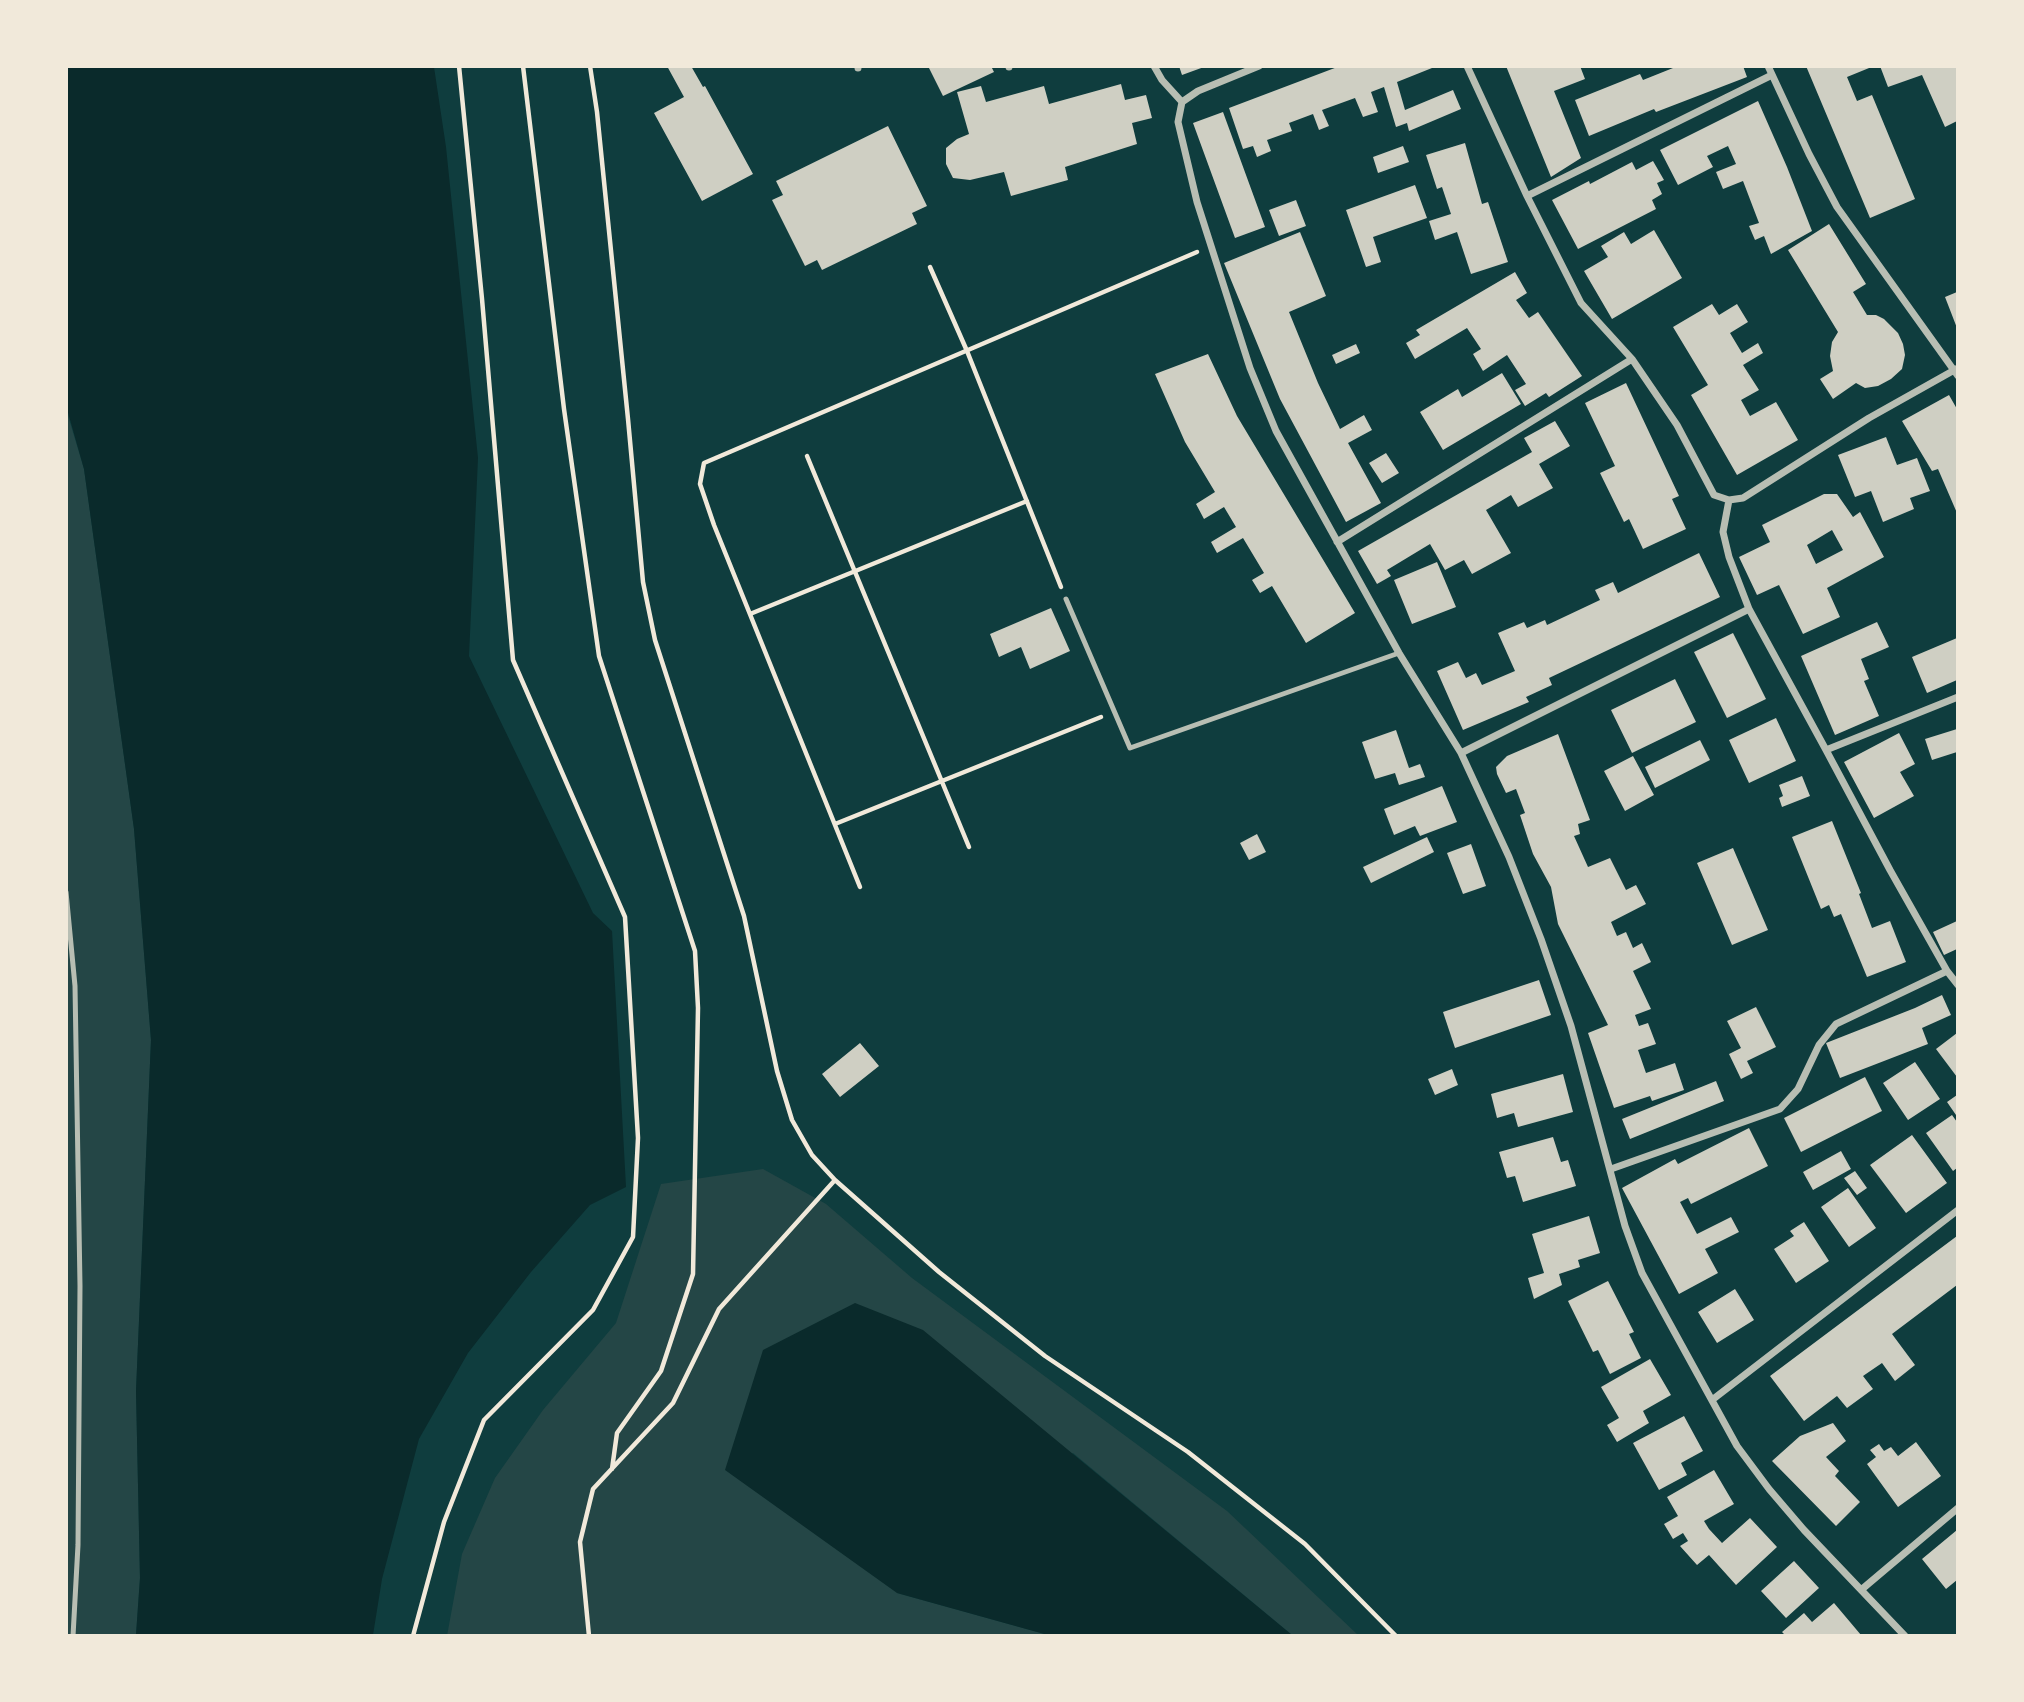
<!DOCTYPE html>
<style>
body{margin:0}
#map{position:relative;width:2024px;height:1702px;overflow:hidden;background:#0f3d3e;font-family:Poppins,sans-serif}
canvas{display:block}
.frame{position:absolute;inset:0;border:68px solid #f1e9da;pointer-events:none}
</style>
<div id="map">
<canvas width="2024" height="1702"></canvas>
<div class="frame"></div>
</div>
<script>
const context = document.querySelector('canvas').getContext('2d');
context.lineJoin = 'round';
function fill(path, color) { context.fillStyle = color; context.fill(path, 'evenodd'); }
const toPath = rows => new Path2D(rows.map(r => 'M' + r).join(''));
function stroke(path, color, width, dash) { context.strokeStyle = color; context.lineWidth = width; context.lineCap = dash ? 'butt' : 'round'; context.setLineDash(dash || []); context.stroke(path); }
fill(toPath([
 [66,409,84,469,134,829,151,1040,136,1391,140,1578,136,1635,67,1635],
 [763,1169,826,1204,912,1278,1227,1511,1358,1635,1292,1635,1073,1453,897,1593,1048,1635,447,1636,462,1554,495,1478,543,1410,616,1323,661,1184]
]), '#244646');
fill(toPath([
 [67,66,434,67,446,147,478,458,469,656,593,913,612,931,626,1187,590,1205,531,1272,468,1353,419,1439,382,1579,373,1635,136,1635,140,1578,136,1391,151,1040,134,829,84,469,67,409],
 [855,1303,923,1330,1292,1635,1048,1635,897,1593,725,1470,763,1350]
]), '#0a2a2b');
fill(toPath([
 [667,66,691,66,703,87,705,86,753,174,702,201,654,113,684,97],
 [928,66,991,66,994,72,943,96],
 [1179,66,1204,66,1204,67,1182,75],
 [1340,66,1437,66,1397,82,1405,110,1453,90,1461,109,1409,131,1407,123,1396,127,1384,87,1371,92,1378,112,1363,117,1355,98,1322,110,1329,126,1319,130,1313,114,1289,123,1292,131,1267,140,1271,151,1257,157,1253,146,1243,149,1229,108],
 [1506,66,1580,66,1585,79,1554,91,1581,158,1551,177],
 [1678,66,1743,66,1747,77,1656,112,1654,109,1589,136,1575,100,1640,74,1643,80],
 [1806,66,1874,66,1847,77,1857,101,1872,95,1915,199,1870,218],
 [1880,66,1957,66,1957,121,1945,127,1922,75,1888,87],
 [1121,84,1125,100,1146,95,1152,118,1132,123,1137,144,1065,167,1068,180,1011,196,1004,172,970,180,953,178,946,164,946,148,957,139,969,134,957,92,981,86,986,102,1044,86,1049,104],
 [1758,101,1787,167,1812,231,1771,254,1764,236,1755,240,1749,226,1759,223,1743,181,1723,189,1716,172,1736,164,1728,146,1707,156,1713,167,1678,185,1660,150],
 [1223,112,1265,227,1235,238,1193,123],
 [888,126,927,206,912,213,917,224,822,270,817,260,805,266,772,200,783,195,776,181],
 [1465,143,1482,204,1488,202,1508,262,1471,274,1457,232,1435,240,1429,221,1451,214,1442,187,1437,189,1426,155],
 [1403,146,1409,162,1378,173,1373,157],
 [1653,161,1664,180,1657,183,1662,194,1652,200,1656,209,1578,249,1552,200,1589,181,1590,184,1632,162,1636,170],
 [1415,185,1427,218,1373,237,1381,262,1366,267,1346,210],
 [1296,200,1306,226,1279,236,1269,210],
 [1829,224,1866,284,1853,292,1867,315,1876,315,1884,319,1898,333,1903,344,1905,355,1902,369,1891,379,1878,386,1865,388,1856,383,1833,399,1820,379,1833,371,1830,356,1832,342,1838,332,1788,250],
 [1654,230,1682,278,1612,319,1584,271,1608,257,1601,246,1624,232,1631,244],
 [1300,232,1326,296,1289,312,1318,383,1340,429,1364,415,1372,430,1348,443,1381,503,1346,522,1280,399,1224,263],
 [1515,272,1527,293,1516,300,1529,318,1538,312,1582,376,1549,397,1546,393,1525,406,1515,390,1526,384,1507,355,1483,371,1473,354,1481,349,1467,328,1415,359,1406,343,1420,335,1416,330],
 [1957,292,1957,328,1945,297],
 [1712,304,1719,315,1737,304,1748,322,1730,333,1742,353,1758,343,1763,353,1743,365,1759,390,1741,400,1750,416,1776,402,1798,440,1737,475,1691,395,1708,385,1673,327],
 [1356,344,1360,353,1336,364,1332,355],
 [1208,354,1237,416,1355,613,1306,643,1272,586,1260,593,1252,580,1264,573,1243,538,1217,553,1211,542,1236,527,1224,507,1204,519,1196,504,1215,492,1185,442,1155,374],
 [1502,373,1521,404,1443,450,1420,412,1458,389,1462,397],
 [1626,383,1679,496,1672,499,1686,529,1643,549,1629,519,1624,522,1600,473,1615,466,1585,403],
 [1949,395,1957,409,1957,513,1938,469,1932,471,1902,421],
 [1555,421,1570,446,1539,464,1553,488,1518,507,1511,495,1486,510,1511,553,1472,574,1464,560,1445,570,1430,544,1387,570,1391,576,1377,584,1358,551,1532,452,1524,438],
 [1886,437,1897,465,1917,458,1930,491,1910,498,1914,509,1883,522,1871,491,1855,497,1838,455],
 [1386,453,1399,473,1382,483,1369,463],
 [1824,494,1837,494,1853,517,1860,512,1884,557,1827,588,1840,617,1803,634,1779,585,1757,595,1739,557,1770,542,1762,525],
 [1832,530,1843,550,1816,564,1807,545],
 [1699,553,1720,597,1549,678,1552,685,1526,697,1529,702,1463,730,1437,671,1458,662,1466,678,1476,673,1482,685,1515,671,1498,633,1524,622,1527,628,1545,620,1547,625,1600,600,1595,590,1613,582,1618,593],
 [1437,562,1456,607,1412,624,1394,580],
 [1051,608,1070,651,1030,669,1021,647,999,657,990,634],
 [1877,622,1889,647,1861,659,1869,679,1864,681,1879,716,1835,735,1801,656],
 [1733,633,1766,699,1727,718,1694,652],
 [1957,638,1957,680,1927,693,1912,657],
 [1675,679,1696,722,1632,753,1611,710],
 [1776,718,1796,761,1749,783,1729,740],
 [1957,729,1957,752,1932,760,1925,739],
 [1396,730,1409,768,1420,764,1425,777,1399,785,1395,773,1375,779,1362,742],
 [1899,733,1915,764,1900,772,1914,796,1874,818,1844,762],
 [1558,734,1590,820,1578,824,1580,834,1574,836,1588,867,1610,858,1626,890,1636,885,1646,904,1611,922,1617,936,1626,932,1633,948,1642,943,1651,962,1633,971,1651,1009,1635,1015,1639,1026,1648,1023,1656,1044,1638,1050,1646,1073,1675,1063,1684,1090,1652,1101,1650,1096,1614,1108,1588,1033,1608,1025,1558,924,1551,887,1533,854,1520,815,1525,813,1516,789,1506,793,1497,774,1496,767,1507,756],
 [1700,740,1710,760,1655,788,1645,767],
 [1633,756,1654,795,1625,811,1604,771],
 [1802,776,1810,796,1782,807,1779,798,1783,796,1779,785],
 [1442,786,1457,822,1420,836,1415,826,1394,835,1384,809],
 [1832,821,1861,893,1859,894,1872,928,1890,921,1906,962,1867,977,1841,914,1834,917,1829,905,1821,909,1792,837],
 [1257,834,1266,852,1249,860,1240,843],
 [1427,837,1434,852,1371,883,1363,867],
 [1471,844,1486,886,1463,894,1447,853],
 [1733,848,1768,930,1732,945,1697,863],
 [1957,921,1957,949,1944,955,1933,932],
 [1539,980,1551,1015,1455,1048,1443,1012],
 [1942,995,1951,1015,1922,1028,1928,1044,1840,1078,1826,1043,1915,1008],
 [1756,1007,1776,1047,1747,1061,1753,1073,1741,1079,1729,1054,1741,1048,1727,1021],
 [1957,1033,1957,1077,1936,1049],
 [860,1043,879,1066,840,1097,822,1074],
 [1915,1062,1940,1099,1908,1120,1883,1083],
 [1452,1069,1458,1085,1435,1095,1428,1079],
 [1563,1074,1573,1112,1518,1127,1514,1113,1497,1118,1491,1094],
 [1865,1077,1882,1111,1801,1152,1784,1118],
 [1716,1081,1724,1101,1630,1139,1622,1119],
 [1957,1095,1957,1114,1956,1115,1947,1102],
 [1952,1115,1957,1122,1957,1168,1953,1171,1926,1133],
 [1749,1128,1768,1166,1691,1204,1688,1198,1680,1202,1697,1234,1731,1217,1739,1232,1705,1249,1718,1273,1679,1294,1622,1188,1675,1159,1678,1164],
 [1912,1135,1947,1183,1906,1213,1870,1165],
 [1553,1137,1561,1162,1568,1160,1576,1186,1523,1202,1515,1176,1507,1178,1499,1152],
 [1841,1151,1851,1169,1813,1190,1803,1172],
 [1855,1171,1867,1188,1857,1195,1844,1178],
 [1848,1188,1876,1228,1849,1247,1821,1207],
 [1589,1216,1600,1253,1578,1260,1580,1267,1559,1274,1562,1285,1534,1299,1528,1278,1544,1273,1532,1234],
 [1804,1222,1829,1261,1796,1283,1774,1249,1794,1236,1790,1231],
 [1957,1236,1957,1285,1892,1334,1915,1365,1895,1381,1882,1363,1863,1376,1873,1389,1847,1408,1837,1396,1804,1421,1770,1376],
 [1608,1281,1634,1332,1629,1334,1641,1358,1610,1374,1598,1350,1593,1352,1568,1301],
 [1735,1289,1754,1320,1717,1343,1698,1312],
 [1650,1359,1671,1395,1643,1411,1649,1423,1617,1442,1607,1425,1619,1418,1601,1387],
 [1684,1416,1703,1451,1681,1463,1687,1475,1659,1490,1633,1443],
 [1833,1423,1846,1441,1826,1457,1839,1471,1835,1476,1860,1502,1836,1526,1772,1461,1800,1436],
 [1916,1442,1941,1476,1898,1507,1867,1464,1876,1457,1870,1450,1879,1444,1884,1451,1891,1447,1898,1456],
 [1714,1470,1734,1504,1704,1521,1709,1529,1722,1543,1750,1518,1777,1547,1736,1585,1709,1555,1697,1565,1680,1546,1688,1541,1683,1533,1673,1539,1664,1524,1678,1516,1667,1497],
 [1957,1530,1957,1580,1946,1589,1922,1559],
 [1794,1561,1819,1588,1786,1618,1761,1591],
 [1834,1603,1861,1635,1800,1635,1798,1634,1797,1635,1785,1635,1782,1632,1804,1613,1812,1622]
]), '#cfcfc3');
stroke(toPath([
 [523,66,564,409,599,656,695,951,698,1008,693,1274,661,1371,617,1433,612,1469],
 [590,66,597,112,628,419,643,582,655,640,744,916,777,1071,792,1120,812,1155,835,1180,939,1272,1045,1356,1188,1452,1305,1544,1396,1636],
 [930,267,967,351,1061,587],
 [807,456,969,847],
 [750,614,1027,501],
 [835,824,1101,717],
 [860,887,714,525,700,484,704,463,1197,252],
 [413,1636,444,1522,484,1420,593,1310,633,1237,638,1138,625,917,513,660,482,299,459,66],
 [589,1636,580,1542,593,1489,673,1403,719,1309,835,1180]
]), '#f1e9da', 4.5);
stroke(toPath([
 [1066,599,1130,748,1399,653],
 [66,892,75,986,80,1286,78,1545,73,1636]
]), '#b8beb3', 5);
stroke(toPath([
 [858,66,858,68],
 [1154,66,1162,80,1182,102],
 [1467,66,1527,196,1581,303,1632,359,1677,425,1714,495,1729,500,1743,498,1869,418,1958,368],
 [1768,66,1809,154,1837,207,1958,376],
 [1009,67,1009,66],
 [1182,102,1178,122,1197,202,1250,368,1276,431,1399,653,1461,753,1509,857,1541,939,1571,1026,1625,1226,1642,1273,1737,1446,1769,1489,1804,1530,1905,1636],
 [1182,102,1198,91,1259,66],
 [1527,196,1772,75],
 [1729,500,1723,532,1729,557,1749,609,1826,750,1890,870,1947,971,1958,985],
 [1337,542,1632,359],
 [1826,750,1958,697],
 [1461,753,1749,609],
 [1611,1169,1780,1109,1798,1089,1819,1045,1836,1024,1947,971],
 [1712,1400,1958,1210],
 [1861,1590,1958,1508]
]), '#b8beb3', 7);
</script>
